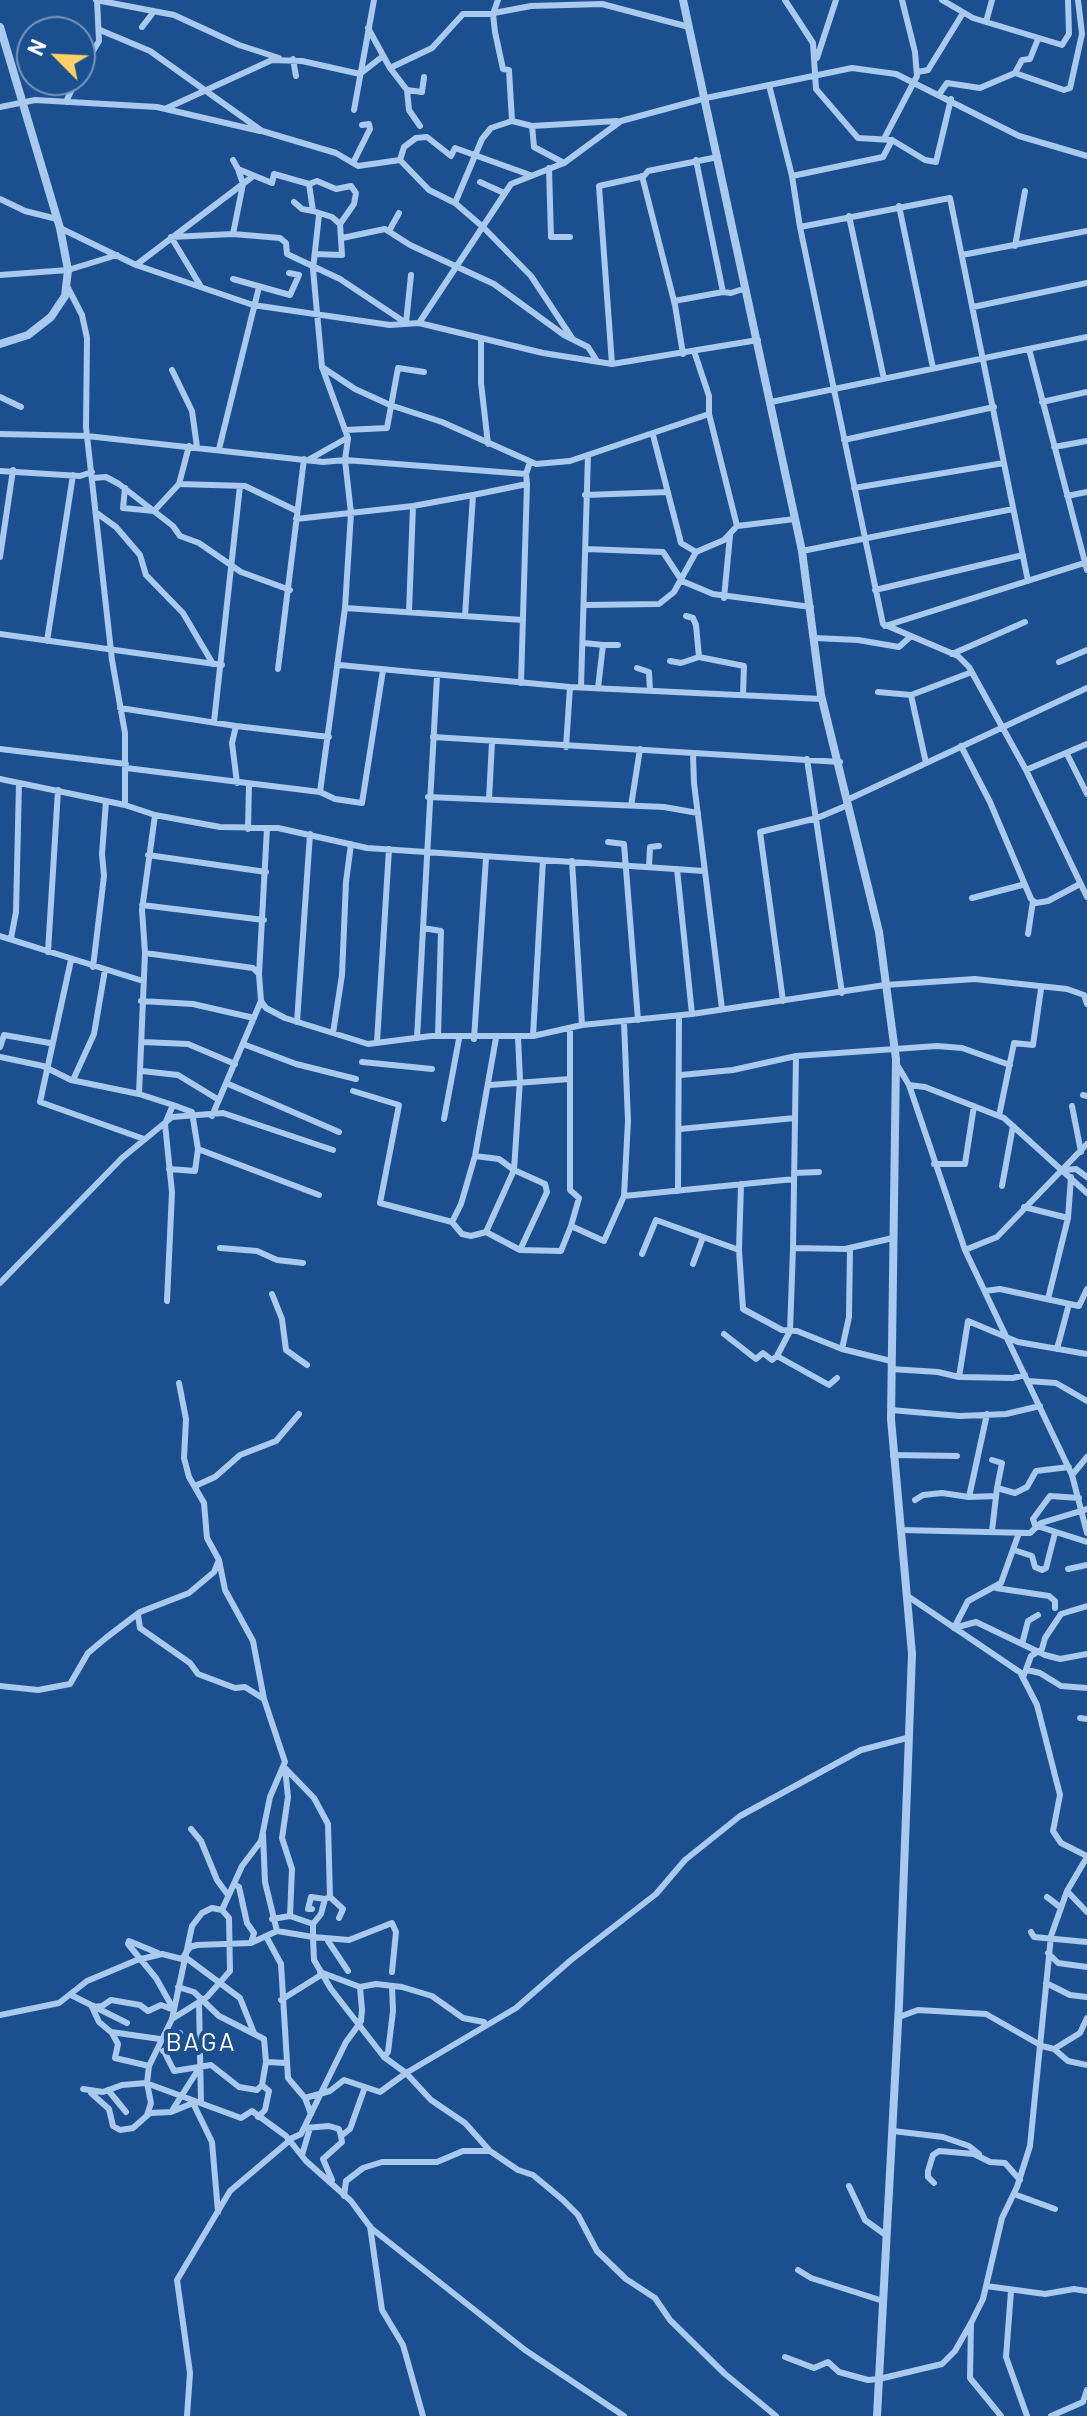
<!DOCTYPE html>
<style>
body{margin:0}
#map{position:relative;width:1087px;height:2416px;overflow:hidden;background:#1b4f8f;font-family:Barlow,sans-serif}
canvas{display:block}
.north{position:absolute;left:16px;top:16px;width:80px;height:80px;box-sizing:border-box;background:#1b4f8f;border:2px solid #7695bc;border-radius:50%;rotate:294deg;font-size:22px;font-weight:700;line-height:32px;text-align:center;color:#fff}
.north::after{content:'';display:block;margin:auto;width:28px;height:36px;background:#ffd166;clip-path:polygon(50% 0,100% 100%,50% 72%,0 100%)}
</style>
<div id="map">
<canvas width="1087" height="2416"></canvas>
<div class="north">N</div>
</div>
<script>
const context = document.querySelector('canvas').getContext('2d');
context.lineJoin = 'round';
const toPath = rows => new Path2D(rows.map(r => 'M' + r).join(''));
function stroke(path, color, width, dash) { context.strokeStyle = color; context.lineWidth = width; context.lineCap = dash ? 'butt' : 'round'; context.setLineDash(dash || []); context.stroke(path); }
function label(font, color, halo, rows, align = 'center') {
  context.font = font + ' Barlow,sans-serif'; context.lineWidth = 8; context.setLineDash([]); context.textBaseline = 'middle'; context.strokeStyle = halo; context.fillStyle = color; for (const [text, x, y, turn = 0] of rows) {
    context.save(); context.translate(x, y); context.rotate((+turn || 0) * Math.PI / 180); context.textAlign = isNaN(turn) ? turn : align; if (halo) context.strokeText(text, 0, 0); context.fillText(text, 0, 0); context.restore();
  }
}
stroke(toPath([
 [96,0,174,15,239,45,279,58],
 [498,0,493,14,495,32,503,69,509,70,512,121],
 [785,0,813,43,816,89,858,138,892,140,883,157,792,176],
 [942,0,973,18,1062,45,1069,34,1068,0],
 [494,13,531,6,602,4,689,27],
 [986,22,992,0],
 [142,27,152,14],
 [368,28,390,68,407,90,409,110,420,126],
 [100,30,150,51,262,131,336,153,358,166,400,160],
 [817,58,836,0],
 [293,59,296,76],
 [390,68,432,48,463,14,493,14],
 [918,72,928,70,963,13],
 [80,73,99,41,97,0],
 [1015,73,1022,60,1030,59,1038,39],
 [769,85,792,176,800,227,883,624,958,656,969,667,1026,770,1087,897],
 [407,90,422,92,424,77],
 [940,93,947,83,980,88,1015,73,1064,90,1070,88,1082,34,1078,0],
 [66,102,76,80],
 [0,107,35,100,157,107,260,131],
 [167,108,272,60,302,61,360,74,383,56],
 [354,110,374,0],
 [532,126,534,147,564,163],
 [885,137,917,76,915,52,902,0],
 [892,140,925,160,936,162,951,99],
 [233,160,238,169,272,183,274,174,309,184,317,181,336,189,351,186,356,193,354,204,340,224,342,255,315,254],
 [400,160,429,190,455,203,483,227,531,276,572,338],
 [400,160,404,147,416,138,427,137,451,156,455,148,530,175],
 [353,163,370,129,369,124,362,125],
 [549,168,551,237,570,237],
 [642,176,675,305,683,354],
 [480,182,504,193],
 [309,184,313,211,332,217,340,224],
 [0,199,25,211,57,219],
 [294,202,302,209,313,211],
 [455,203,482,139,491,128,512,121,532,126,617,121],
 [899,206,933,368],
 [319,215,313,269,322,367,348,438,345,460,351,513,345,608,523,620],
 [849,216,884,379],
 [800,227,950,198,1028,581],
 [60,228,136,265,253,305,390,325,419,323,543,353,612,364,758,340],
 [389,231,399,213],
 [233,234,243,184,238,169],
 [171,237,233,234,280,238,286,243,287,254,340,279,406,323,411,275],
 [171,237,200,285],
 [342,238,385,229,410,245,494,284,564,335,588,347,597,361],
 [1015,246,1025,191],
 [962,255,1087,231],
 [136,265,252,177],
 [0,275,68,270,117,255],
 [233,279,290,295,299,275,289,273],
 [68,288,82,315,87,338,86,427,112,660,125,733,125,805,155,815,142,910,145,953,253,968,259,974,261,1001,266,1008,285,1018,368,1044,431,1036,533,1036,582,1025,692,1014,885,985,975,979,1067,989,1084,995,1087,1004],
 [723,292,731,293,746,288],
 [674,301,723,292,696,160],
 [973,307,1087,283],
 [419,323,511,184,564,163,621,121,706,98,852,68,896,74,1019,136,1087,156],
 [481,338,481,383,488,444],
 [1029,349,1087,570],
 [694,351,709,396,709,414,737,526],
 [612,364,599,186,644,176,648,171,718,157],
 [322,367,355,389,390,405,442,422,536,464,570,461,709,414],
 [172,370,192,411,197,447],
 [0,397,21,407],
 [771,402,1087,337],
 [1042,402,1087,392],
 [345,430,387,428,398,368,424,372],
 [0,434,87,436,323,462,345,460,526,474,530,462],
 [653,435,681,543,696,552],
 [844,440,994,407],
 [1054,447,1087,441],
 [219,449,259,287],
 [308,460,347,438],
 [0,471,80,476,92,472],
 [93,478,106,477,119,484,173,526,180,536,199,543,241,572,290,590],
 [179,484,189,446],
 [125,488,123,508,154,511,179,484,245,486,297,511],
 [854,488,1004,463],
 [585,495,668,492],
 [1067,496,1087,492],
 [98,514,116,527,140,555,146,575,183,613,213,664],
 [296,519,413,506,473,495,527,484,526,474],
 [586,549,663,552,682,581,713,594,811,607],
 [802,551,1013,509],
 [0,557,13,470],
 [875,590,1023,555],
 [724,598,730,536],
 [586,605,659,604,674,592,696,552,724,540,737,526,795,519],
 [409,612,413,506],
 [465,616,473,495],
 [686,616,693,618,696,625,699,657,744,666,743,694],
 [885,626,1087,562],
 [0,634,222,665],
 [815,638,858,640,899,647,910,637],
 [47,641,73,475],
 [584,643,603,645,598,688],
 [603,645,618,645],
 [952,654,1025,622],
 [670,661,681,663,699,657],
 [1059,662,1087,650],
 [339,665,570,687,822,699],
 [637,668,649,672,650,691],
 [278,669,304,459],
 [521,683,527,484],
 [581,687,588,455],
 [878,692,911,695,972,672],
 [911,695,926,763],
 [120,708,236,726,232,743,237,783],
 [214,722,240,486],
 [236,726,329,737],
 [433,737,840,762],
 [961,746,990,802,1031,899,1036,903,1048,901,1080,884],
 [566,747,570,687],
 [0,749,126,764],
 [1067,754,1087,794],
 [693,755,694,783,722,1009],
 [807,759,842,993],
 [126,768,320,792,335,799,362,803,383,670],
 [1026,770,1087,744],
 [0,779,125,805],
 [320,792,345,608],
 [428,797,664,807,698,813],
 [489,799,492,742],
 [847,800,1087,688],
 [631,806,640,749],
 [155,815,220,827,278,828,367,848,704,871],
 [248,829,249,785],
 [608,842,624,844,638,1020],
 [148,855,266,872],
 [572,861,582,1025],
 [649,867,650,847,659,846],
 [677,869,692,1014],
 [972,898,1022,885],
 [142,905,264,920],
 [423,928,441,931,438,1036],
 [1028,934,1033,901],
 [0,936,143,981],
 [11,938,16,912,19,783],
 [48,952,58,790],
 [145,953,139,1094,173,1105,165,1124,172,1192,167,1301],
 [71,960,40,1102,144,1139],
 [93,967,104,876,102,854,106,801],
 [259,974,267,828],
 [141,1001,193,1004,254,1018],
 [783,1001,760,832,817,818,848,805],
 [297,1022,310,834],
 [624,1022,628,1121,624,1196,794,1179],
 [570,1028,570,1190,579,1198,571,1226,604,1241,624,1196],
 [333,1033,342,975,346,882,351,844],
 [533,1036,543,860],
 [518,1037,520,1080,514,1170,545,1184,547,1192,520,1250],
 [417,1038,437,676],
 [474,1039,486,858],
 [143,1042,188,1044,235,1064],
 [377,1042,389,849],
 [243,1044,296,1064,356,1079],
 [0,1047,4,1035,50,1043],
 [796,1056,793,1248,845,1249,893,1238],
 [0,1057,43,1066,71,1080,139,1094],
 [362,1062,432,1069],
 [896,1063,909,1085,965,1250,1072,1475,1087,1533],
 [142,1071,178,1075,219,1100],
 [681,1075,733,1070,796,1056,937,1046,962,1048,1010,1065],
 [73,1080,94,1034,105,970],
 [226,1083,339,1132],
 [490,1085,570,1079],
 [909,1085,925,1087,1004,1118,1087,1193],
 [353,1091,399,1105,380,1203,452,1222,461,1204,475,1156,496,1038],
 [1083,1095,1087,1096],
 [1072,1106,1081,1152],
 [212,1116,261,1001],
 [999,1116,1014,1043,1033,1045,1041,989],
 [444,1119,459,1039],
 [680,1129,795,1118],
 [198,1149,319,1195],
 [475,1156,499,1159,514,1170,486,1232,520,1250,561,1251,571,1226],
 [934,1164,965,1164,974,1106],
 [169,1169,195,1171,198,1149,192,1112,173,1105],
 [1064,1170,1076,1169,1087,1177],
 [794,1173,819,1172],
 [741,1184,739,1250,743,1309,782,1330,797,1331,842,1349,891,1361],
 [1002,1186,1013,1126],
 [678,1191,679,1016],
 [1024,1207,1068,1218],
 [452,1222,462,1234,471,1236,486,1232],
 [220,1248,257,1251,277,1260,303,1263],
 [793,1248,790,1331,777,1356,829,1385,837,1378],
 [965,1250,997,1237,1087,1144],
 [642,1254,656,1220,739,1250],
 [693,1264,703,1237],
 [0,1283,122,1158,172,1117,223,1113,333,1150],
 [985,1291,1000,1289,1079,1306,1087,1289],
 [272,1294,282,1319,286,1350,307,1365],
 [1048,1299,1068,1218,1071,1177],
 [724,1334,756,1359,763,1353,772,1360,777,1356],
 [842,1349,849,1317,850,1248],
 [1057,1349,1069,1304],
 [891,1369,938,1372,959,1377,968,1321,1018,1342,1087,1354],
 [959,1377,1013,1378,1025,1375],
 [1028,1381,1056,1383,1087,1401],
 [891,1410,960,1416,1006,1414,1040,1406],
 [987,1414,969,1497,996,1496],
 [893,1455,957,1456],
 [992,1460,1002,1463,997,1488],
 [1072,1475,1087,1457],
 [195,1486,215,1477,240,1455,276,1441,299,1414],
 [915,1500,923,1495,942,1493,969,1497],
 [1037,1526,1087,1542],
 [1036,1528,1033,1519,1050,1496,1079,1498],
 [901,1530,1030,1533,1041,1523,1087,1509],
 [992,1531,997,1488,1015,1493,1027,1487,1036,1471,1069,1467],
 [1019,1533,1001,1583,968,1601,954,1628,976,1622,1045,1655,1060,1659,1087,1654],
 [1014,1550,1032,1556,1035,1567,1042,1570,1046,1568,1055,1533],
 [219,1560,225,1590,253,1641,264,1699],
 [1068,1569,1087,1565],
 [996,1588,1049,1596,1055,1601,1055,1608],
 [909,1597,1024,1675,1031,1656,1042,1649,1045,1638,1061,1614,1087,1606],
 [138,1615,140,1628,190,1663,198,1674,235,1688,245,1687,264,1699,285,1762,270,1797,261,1841,242,1866,222,1910,212,1908,202,1913,192,1926,172,2019,149,2066,147,2083,151,2103,147,2115],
 [1022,1644,1028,1621,1038,1615],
 [1027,1670,1040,1673,1061,1686,1087,1688],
 [1021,1674,1037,1705,1060,1795,1053,1831,1061,1843,1087,1856],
 [0,1686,38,1690,70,1684,88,1653,107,1637,140,1612,189,1593,214,1572,219,1560,207,1538,204,1503,189,1477,184,1458,186,1419,179,1383],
 [1080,1718,1087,1719],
 [191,1829,201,1841,217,1880,228,1895],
 [263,1834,265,1882,277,1931],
 [234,1884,239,1887,247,1923,254,1933,251,1943],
 [1067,1891,1087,1857],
 [330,1897,343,1909,339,1918],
 [1047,1897,1060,1907],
 [312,1909,308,1909,311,1897,325,1899],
 [290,1916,292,1869,282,1838,288,1797,285,1768,314,1798,328,1824,330,1897,325,1899,321,1914,313,1924,313,1937,349,1940,392,1923,396,1932,392,1972],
 [272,1919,290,1916,313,1924],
 [1031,1932,1034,1937,1087,1942],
 [267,1938,281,1964,288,2078,305,2098,311,2114],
 [328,1941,348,1971],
 [158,1953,129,1941,128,1944,156,1978,174,2010],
 [1048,1953,1058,1963,1087,1967],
 [185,1957,240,1998,254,2033],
 [320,1972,360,1987,376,1984,402,1987,432,1996,463,2018,484,2022],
 [1046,1983,1070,1995,1087,1997],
 [178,1987,194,1992,219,2016,264,2039,266,2062,287,2063],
 [71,1995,127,2023],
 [281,2000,321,1975],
 [199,2002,201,2103],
 [0,2015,59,2003,87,1981,137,1960,162,1954,182,1959,190,1947,197,1945,251,1943,277,1931,313,1937,314,1960,331,1989,384,2057,406,2073,516,2008,571,1960,656,1894,685,1860,740,1816,861,1750,907,1738],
 [899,2017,918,2010,986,2014,1042,2046,1054,2049,1080,2033,1087,2018],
 [172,2019,207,1997,230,1971,229,1918,222,1910],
 [357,2021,361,2021,362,2010,360,1987],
 [112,2033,118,2044,115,2058,149,2066],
 [160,2039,111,2032,99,2022,92,2007,102,2006,111,2000,140,2005,148,2011,161,2005,174,2010],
 [170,2049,169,2044,180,2033],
 [1054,2049,1068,2061,1087,2065],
 [163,2051,201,2038],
 [165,2053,174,2071,211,2065,239,2087,257,2090,262,2085,266,2062],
 [384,2057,388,2052,393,2011,392,1986],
 [83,2089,103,2092,122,2085,146,2083,241,2118,252,2111,286,2136,306,2161,351,2201,371,2228,525,2350,624,2416],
 [108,2090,126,2112],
 [91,2093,109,2109,113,2126,120,2130,133,2128,150,2113,171,2112,193,2103],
 [305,2098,330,2091,344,2080,380,2092,406,2073,431,2100,465,2123,490,2151,518,2170,533,2175,563,2200,578,2215,597,2251,626,2279,655,2298,670,2320,725,2374,776,2416],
 [193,2103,212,2142,218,2212],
 [173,2109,198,2070],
 [258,2117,265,2110,269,2091,262,2085],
 [305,2128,329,2126,339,2129,341,2136],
 [893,2131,943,2137,969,2146,979,2154],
 [288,2140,301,2134,346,2042,360,2023],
 [302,2155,310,2128],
 [332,2180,323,2159,342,2142,341,2136,350,2129,365,2087],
 [934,2183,928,2177,928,2171,933,2155,939,2151,974,2154,990,2162,1005,2163,1020,2180],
 [849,2186,865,2220,887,2236],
 [1014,2194,1055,2209],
 [344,2196,346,2181,363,2168,382,2162,437,2162,463,2151,490,2151],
 [370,2226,382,2310,403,2345,423,2416],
 [798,2270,811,2278,883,2301],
 [986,2286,1045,2294,1074,2289,1087,2291],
 [1011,2291,1006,2357,1027,2416],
 [785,2357,814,2368,828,2362,839,2372,868,2380,879,2379,942,2364,955,2351,971,2323],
 [187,2416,190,2373,177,2280,230,2191,289,2141],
 [1001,2416,970,2378,971,2323,983,2299,1002,2218,1017,2187,1030,2146,1051,1936,1067,1891,1087,1912],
 [1051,2416,1083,2402,1087,2390]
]), '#a9c9ee', 6);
stroke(toPath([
 [683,0,802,551,821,695,879,932,896,1059,891,1419,912,1654,899,2004,877,2416],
 [0,27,60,228,68,270,65,296,51,317,28,335,0,344]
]), '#a9c9ee', 8);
context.letterSpacing = '2px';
label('26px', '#fff', '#1b4f8f', [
 ["BAGA",201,2042]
]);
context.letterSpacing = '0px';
</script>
